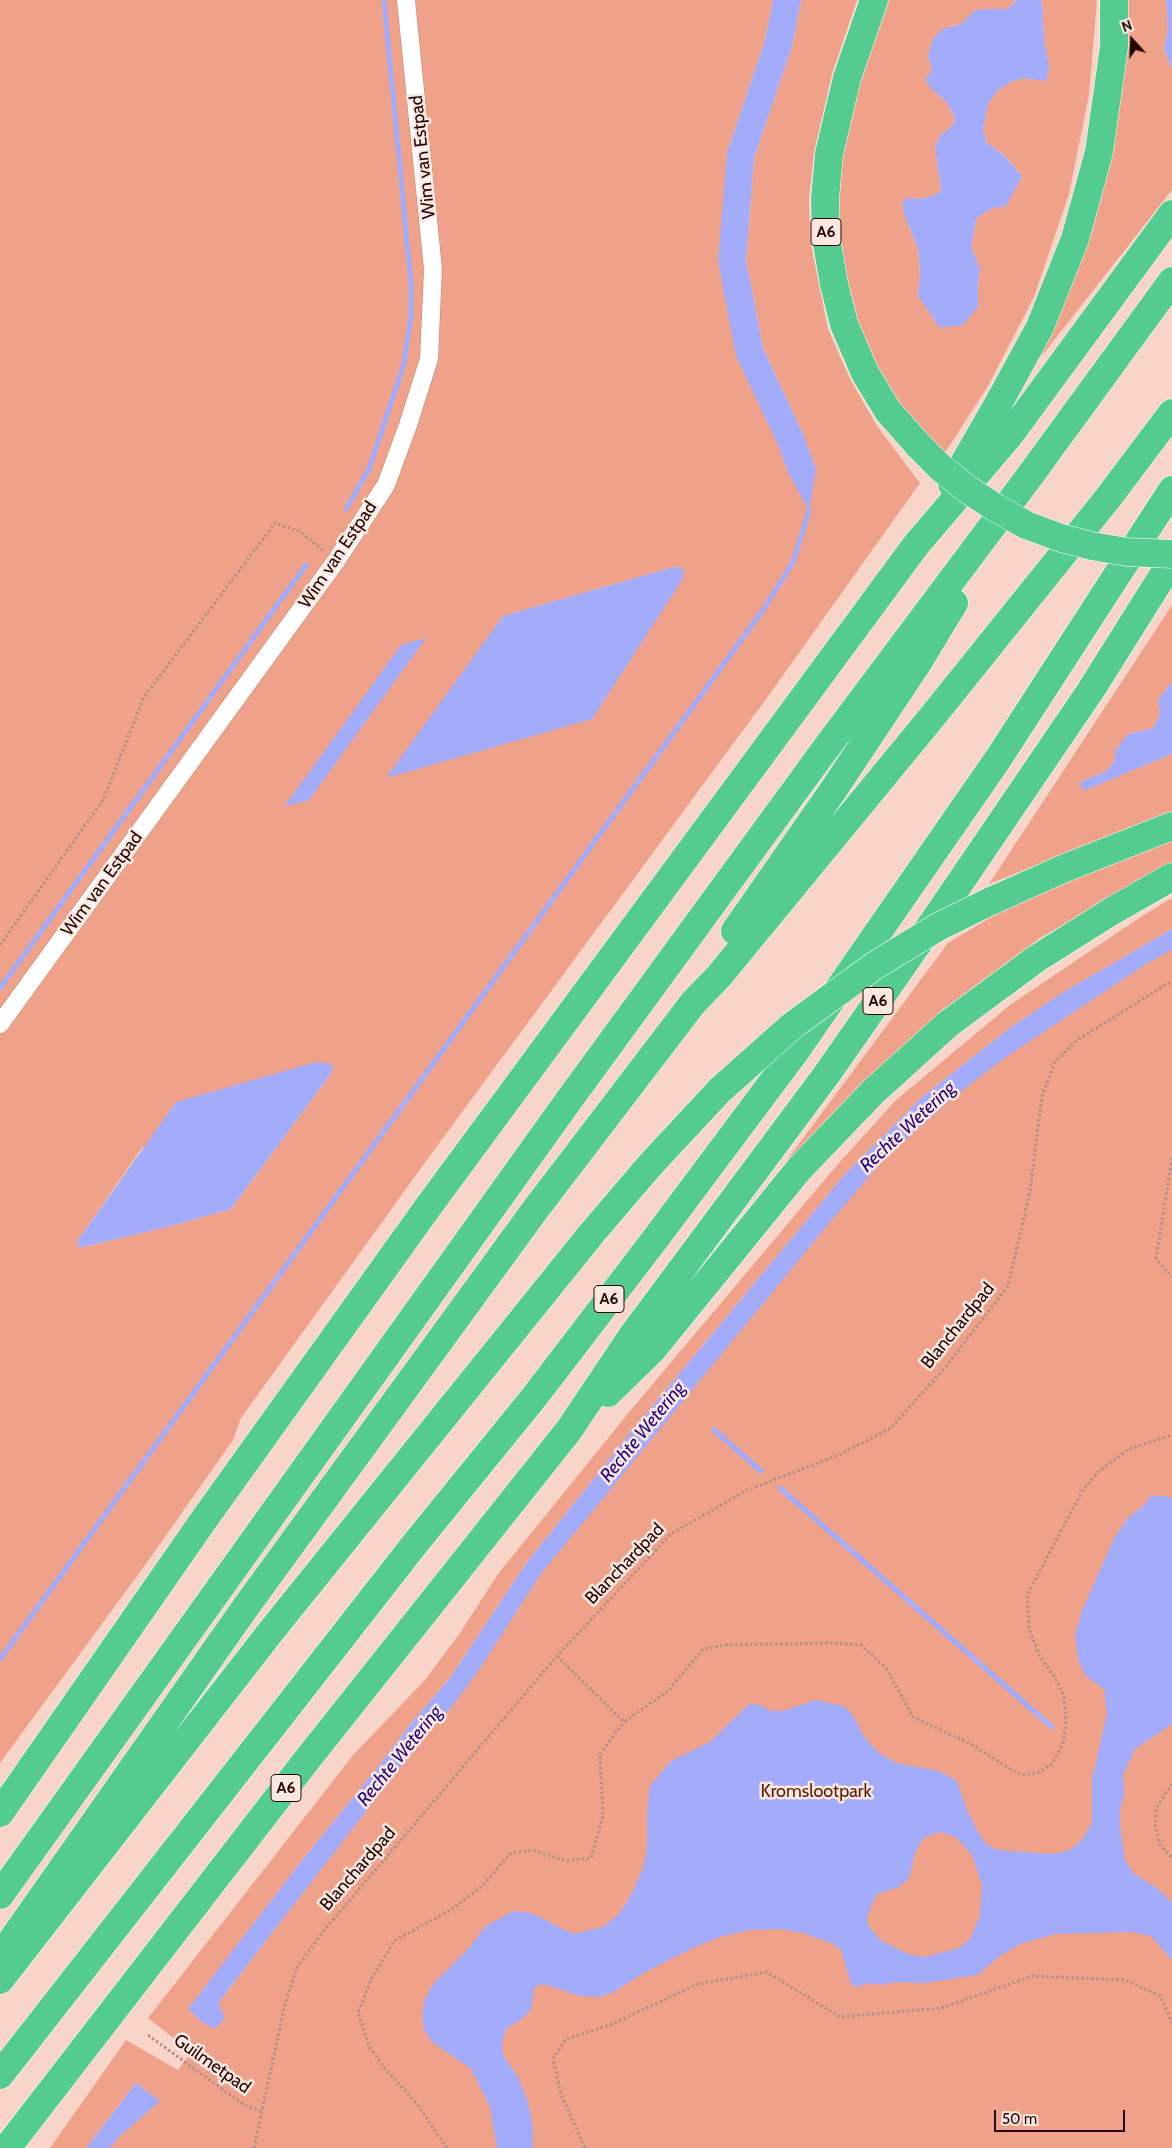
<!DOCTYPE html>
<style>
body{margin:0}
#map{position:relative;width:1172px;height:2148px;overflow:hidden;background:#f9d5c9;font-family:Cabin,sans-serif}
canvas{display:block}
.north{position:absolute;left:1107px;top:15px;width:50px;height:50px;-webkit-text-stroke:4px #f9e7e1;paint-order:stroke;rotate:340deg;font-size:14px;font-weight:700;line-height:20px;text-align:center;color:#240601}
.north::after{content:'';display:block;margin:auto;width:18px;height:22px;background:#240601;clip-path:polygon(50% 0,100% 100%,50% 72%,0 100%)}
.scale{position:absolute;left:994px;top:2110px;width:131px;height:22px;box-sizing:border-box;border:2px solid #240601;border-top:0;padding-left:6px;font-size:15px;line-height:18px;white-space:nowrap;color:#240601;-webkit-text-stroke:4px #f9e7e1;paint-order:stroke}
</style>
<div id="map">
<canvas width="1172" height="2148"></canvas>
<div class="north">N</div>
<div class="scale">50 m</div>
</div>
<script>
const context = document.querySelector('canvas').getContext('2d');
context.lineJoin = 'round';
function fill(path, color) { context.fillStyle = color; context.fill(path, 'evenodd'); }
const toPath = rows => new Path2D(rows.map(r => 'M' + r).join(''));
function stroke(path, color, width, dash) { context.strokeStyle = color; context.lineWidth = width; context.lineCap = dash ? 'butt' : 'round'; context.setLineDash(dash || []); context.stroke(path); }
function label(font, color, halo, rows, align = 'center') {
  context.font = font + ' Cabin,sans-serif'; context.lineWidth = 5; context.setLineDash([]); context.textBaseline = 'middle'; context.strokeStyle = halo; context.fillStyle = color; for (const [text, x, y, turn = 0] of rows) {
    context.save(); context.translate(x, y); context.rotate((+turn || 0) * Math.PI / 180); context.textAlign = isNaN(turn) ? turn : align; if (halo) context.strokeText(text, 0, 0); context.fillText(text, 0, 0); context.restore();
  }
}
fill(toPath([
 [0,0,773,0,765,40,727,153,778,445,788,472,816,469,803,434,763,348,746,260,754,158,792,47,801,0,857,0,832,74,814,152,809,199,810,240,828,329,850,379,877,426,920,483,769,695,429,1157,241,1418,233,1440,148,1561,0,1763],
 [674,567,682,568,503,616],
 [333,1067,330,1075,231,1209,171,1226,79,1248,78,1240,142,1148],
 [884,0,1016,0,1008,9,983,9,975,11,961,24,951,26,928,56,932,70,928,76,939,96,946,101,955,118,953,125,940,136,935,147,941,190,937,194,921,199,909,198,908,224,918,249,920,273,918,296,978,307,978,284,980,269,971,247,976,220,979,216,993,208,1006,206,1020,173,1004,155,987,143,983,129,988,103,997,91,1009,83,1022,78,1035,80,1049,67,1044,39,1042,0,1097,0,1089,95,1069,194,1034,297,988,386,944,454,889,392,852,321,835,237,838,156],
 [1123,0,1166,0,1168,29,1164,48,1172,69,1172,190,1040,358,1066,298,1109,168,1124,51],
 [1172,605,1172,682,1158,700,1160,714,1153,728,1128,734,1114,762,1105,772,1080,782,1084,790,1172,754,1172,812,989,884],
 [1172,835,1172,864,1040,938,928,1024,894,1054,784,1164,948,943,1011,905],
 [1172,898,1172,929,1069,989,1010,1028,922,1097,846,1173,640,1421,527,1562,450,1678,412,1722,378,1767,303,1859,189,2009,202,2022,210,2026,221,2011,218,2003,350,1831,611,1468,901,1126,1172,938,1172,2148,110,2148,119,2136,149,2111,157,2099,136,2083,86,2148,50,2148,126,2040,178,2070,191,2052,148,2018,354,1754,425,1680,460,1633,498,1574,630,1411,838,1164,895,1101,1010,1005,1136,920]
]), '#efa289');
fill(toPath([
 [773,0,801,0,792,47,754,158,746,260,763,348,803,434,816,469,809,511,788,472,778,445,736,356,718,261,727,153,765,40],
 [1016,0,1042,0,1044,39,1049,67,1046,81,1022,78,1009,83,997,91,988,104,983,129,987,143,1004,155,1022,176,1006,206,993,208,979,216,976,220,971,247,980,269,978,284,978,307,963,325,940,328,918,296,920,273,918,249,903,211,903,200,909,198,921,199,937,194,941,190,935,147,940,136,953,125,955,118,946,101,931,89,925,79,932,70,928,56,934,37,943,29,961,24,974,11,983,9,1008,9],
 [1166,0,1172,0,1172,69,1164,48,1168,29],
 [674,567,682,568,684,572,682,580,592,719,386,778,503,616],
 [426,638,309,800,284,807,401,645],
 [1172,682,1172,754,1083,791,1080,782,1105,772,1114,762,1115,751,1128,734,1153,728,1160,714,1158,700],
 [1172,929,1172,950,1146,964,1006,1057,955,1096,884,1159,826,1227,540,1575,479,1670,453,1705,411,1753,218,2003,225,2018,215,2029,202,2022,188,2009,303,1859,378,1767,412,1722,450,1678,527,1562,640,1421,846,1173,922,1097,1010,1028,1062,993],
 [316,1062,330,1064,333,1068,330,1075,231,1209,171,1226,79,1248,78,1240,176,1102],
 [1151,1496,1163,1496,1172,1498,1172,1724,1135,1749,1123,1775,1124,1794,1120,1811,1120,1826,1125,1860,1133,1873,1158,1889,1172,1903,1172,1960,1151,1936,1130,1932,1055,1934,1020,1944,998,1957,978,1975,925,1983,896,1982,881,1985,868,1983,857,1987,851,1984,841,1950,831,1943,803,1933,779,1929,750,1930,720,1937,693,1948,647,1971,614,1992,600,1997,580,1996,547,1985,538,1985,534,1989,531,2010,520,2020,506,2029,502,2042,503,2055,518,2077,527,2099,532,2120,533,2148,497,2148,490,2107,471,2069,431,2041,424,2029,422,2015,425,1999,433,1984,467,1950,486,1926,514,1911,531,1913,573,1934,603,1927,619,1914,631,1895,643,1868,647,1847,647,1814,650,1786,671,1761,710,1742,749,1704,760,1705,771,1711,783,1711,816,1700,843,1706,852,1714,865,1738,878,1752,896,1763,939,1771,957,1781,967,1810,978,1832,986,1844,998,1850,1052,1854,1070,1850,1083,1839,1092,1822,1092,1779,1107,1713,1104,1689,1086,1676,1078,1659,1075,1636,1082,1611,1114,1538,1128,1518,1144,1505],
 [940,1832,956,1837,972,1855,982,1884,980,1916,970,1939,959,1948,925,1957,908,1954,880,1940,868,1925,867,1917,875,1897,880,1893,899,1887,909,1878,915,1853,921,1842,927,1836],
 [136,2083,160,2101,120,2136,110,2148,86,2148]
]), '#a3acfb');
stroke(toPath([
 [346,509,369,469,404,364,411,315,411,283,384,0],
 [0,988,306,565],
 [714,1430,761,1471],
 [780,1488,1052,1727],
 [0,1659,763,610,793,562,809,511]
]), '#a3acfb', 5);
const street = toPath([
 [0,1024,336,561,386,485,408,425,429,359,433,269,406,0]
]);
const highway = toPath([
 [874,0,847,78,829,154,825,199,826,238,834,284,844,324,865,373,888,411,919,446],
 [952,484,998,404,1040,327,1075,239,1099,152,1114,47,1114,0],
 [991,901,1065,868,1172,826],
 [735,931,834,789,919,661,954,603],
 [608,1393,653,1349,800,1168,874,1091,948,1024,1036,959,1112,911,1172,877],
 [0,1813,203,1521,428,1207,916,545,1009,436,1172,214],
 [0,1895,569,1100,826,748,1029,477,1172,281],
 [0,1957,245,1608,535,1210,693,1003,719,976,932,717,1108,498,1172,413],
 [0,1980,272,1630,592,1233,651,1164,720,1090],
 [0,2075,414,1545,535,1396,656,1238,795,1052,998,759,1172,490],
 [7,2148,306,1761,569,1430,634,1333,827,1074,940,912,1091,690,1172,561]
]);
stroke(street, '#cd7b61', 19);
stroke(highway, '#fff', 29);
stroke(toPath([
 [0,945,103,800,144,697,275,523,299,531,324,551],
 [1172,1158,1156,1259,1172,1277],
 [557,1656,624,1722,668,1691,703,1649,726,1645,831,1643,861,1645,886,1668,913,1717,971,1744,1012,1770,1023,1775,1037,1773,1052,1764,1063,1744,1066,1721,1064,1696,1055,1678,1039,1655,1029,1628,1027,1595,1083,1490,1099,1471,1129,1449,1172,1435],
 [1172,1784,1157,1807,1155,1826,1160,1845,1172,1858],
 [148,2035,244,2105,262,2111],
 [254,2148,285,2004,297,1968,322,1933,557,1656,671,1534,747,1490,839,1455,891,1428,947,1365,1008,1286,1030,1191,1042,1096,1055,1062,1077,1040,1172,981],
 [447,2148,417,2104,385,2069,369,2046,358,2012,372,1978,394,1941,449,1911,481,1887,511,1853,533,1850,566,1861,591,1858,603,1816,600,1754,624,1722],
 [585,2148,561,2094,553,2059,566,2039,610,2025,698,1984,767,1972,840,2017,941,2008,1033,1976,1125,1980,1160,1996,1172,2023]
]), '#b39188', 3, [2.5, 2.5]);
stroke(street, '#fff', 18);
stroke(highway, '#54cb8f', 28);
const highwayBridge = toPath([
 [919,446,941,468,967,489,996,508,1026,525,1061,538,1092,546,1127,552,1172,554],
 [720,1090,793,1025,874,966,938,927,991,901]
]);
stroke(highwayBridge, '#fff', 29, []);
stroke(highwayBridge, '#54cb8f', 28);
for (const [x, y, w] of [
 [826,232,30],
 [878,1001,30],
 [609,1299,30],
 [286,1788,30]
]) { const box = new Path2D(); box.roundRect(x - w / 2, y - 13.5, w, 27, 4); context.fillStyle = '#f9e7e1'; context.fill(box); stroke(box, '#240601', 1); }
label('bold 16px', '#240601', null, [
 ["A6",826,232],
 ["A6",878,1001],
 ["A6",609,1299],
 ["A6",286,1788]
]);
label('18px', '#240601', '#f9e7e1', [
 ["Wim van Estpad",423,157,-96],
 ["Wim van Estpad",338,555,-56],
 ["Wim van Estpad",102,884,-54],
 ["Blanchardpad",958,1326,-51],
 ["Blanchardpad",625,1564,-46],
 ["Blanchardpad",358,1869,-49],
 ["Guilmetpad",212,2064,35]
]);
label('18px', '#5e1a01', '#f9e7e1', [
 ["Kromslootpark",816,1792]
]);
label('italic 19px', '#24067e', '#f9e7e1', [
 ["Rechte Wetering",908,1127,-43],
 ["Rechte Wetering",643,1432,-51],
 ["Rechte Wetering",400,1756,-51]
]);
</script>
